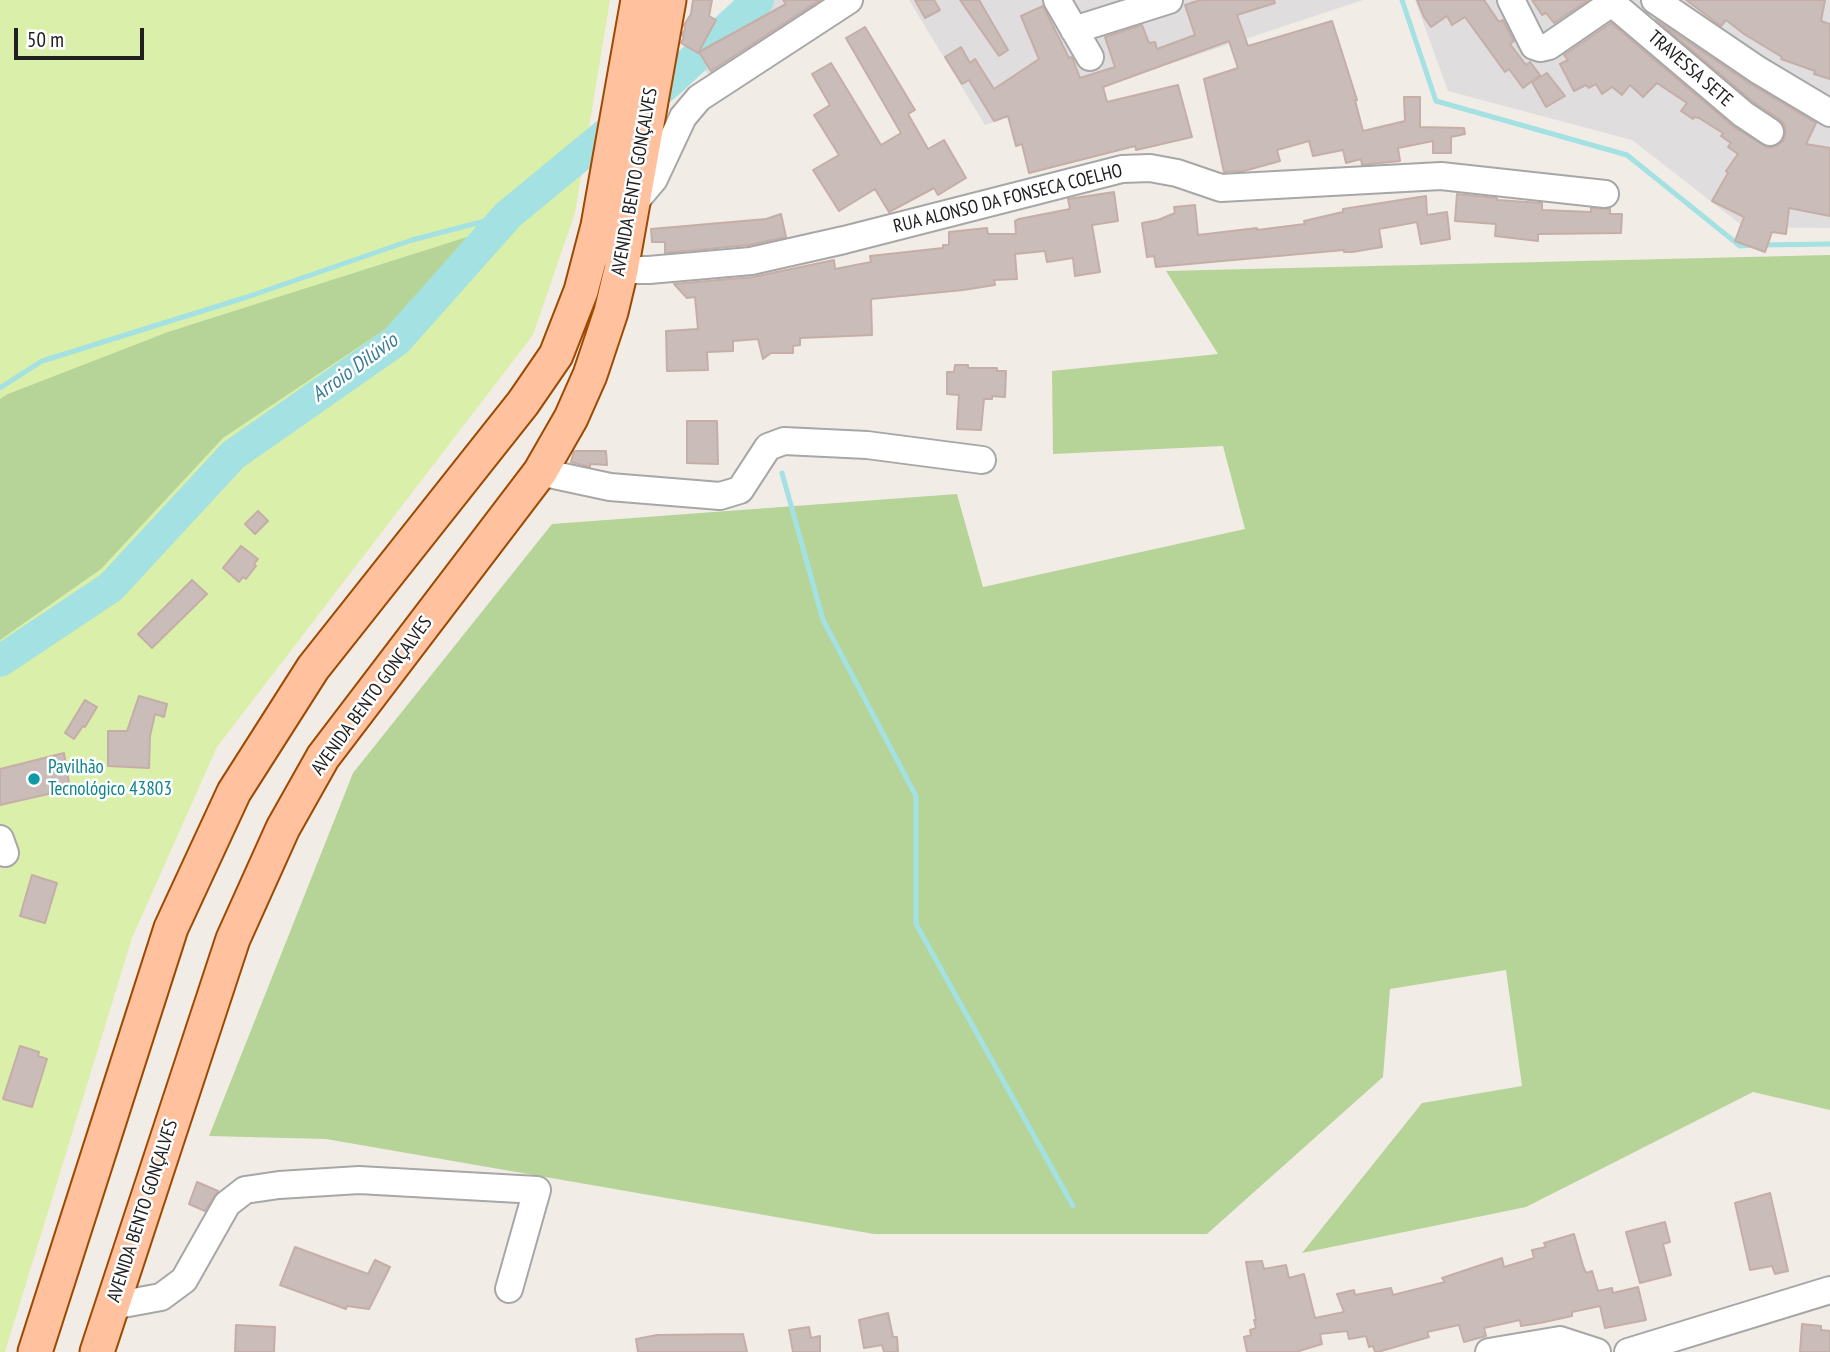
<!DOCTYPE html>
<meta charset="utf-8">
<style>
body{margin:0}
#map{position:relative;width:1830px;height:1352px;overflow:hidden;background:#f2ece6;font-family:"PT Sans Narrow",sans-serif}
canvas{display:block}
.scale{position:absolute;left:14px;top:28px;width:130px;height:32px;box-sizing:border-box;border:4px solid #202020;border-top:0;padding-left:9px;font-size:21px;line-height:24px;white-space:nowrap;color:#202020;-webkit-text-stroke:5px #fff;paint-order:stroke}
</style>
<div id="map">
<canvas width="1830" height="1352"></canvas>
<div class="scale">50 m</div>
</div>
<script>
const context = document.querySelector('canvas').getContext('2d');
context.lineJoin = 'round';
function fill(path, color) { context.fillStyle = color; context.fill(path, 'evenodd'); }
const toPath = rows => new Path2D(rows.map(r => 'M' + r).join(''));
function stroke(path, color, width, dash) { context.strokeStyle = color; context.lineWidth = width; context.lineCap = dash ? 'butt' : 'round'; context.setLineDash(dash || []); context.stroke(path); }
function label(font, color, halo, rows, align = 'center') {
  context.font = font + ' "PT Sans Narrow",sans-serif'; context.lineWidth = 5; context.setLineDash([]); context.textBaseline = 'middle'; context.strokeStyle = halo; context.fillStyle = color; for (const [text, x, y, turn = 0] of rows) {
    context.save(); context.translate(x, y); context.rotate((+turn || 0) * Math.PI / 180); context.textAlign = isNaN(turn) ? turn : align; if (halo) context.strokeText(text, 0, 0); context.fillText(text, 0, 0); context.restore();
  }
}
fill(toPath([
 [774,0,835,0,712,77,694,62],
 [909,0,1363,0,985,125],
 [1415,0,1830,0,1830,228,1744,227,1632,140,1448,91]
]), '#dfddde');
fill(toPath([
 [0,0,610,0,575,213,533,335,217,747,132,938,5,1352,0,1352]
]), '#daefa9');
fill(toPath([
 [467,237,390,326,223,438,101,569,0,640,0,399,8,394,168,332],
 [1830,255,1830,1110,1753,1092,1526,1207,1302,1253,1422,1103,1522,1086,1506,970,1390,989,1383,1077,1207,1234,874,1234,326,1139,209,1136,353,773,552,524,957,494,983,587,1245,529,1223,446,1053,454,1052,371,1218,354,1166,271]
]), '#b6d498');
stroke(toPath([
 [1402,0,1436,101,1627,155,1740,246,1753,245],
 [1763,245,1830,244],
 [0,388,42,361,247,297,412,240,508,215],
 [782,473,823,620,916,796,916,924,1073,1206]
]), '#a4e1e2', 5);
stroke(toPath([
 [0,661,111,587,233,455,396,341,508,215,668,83,758,0]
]), '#a4e1e2', 32);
const building = toPath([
 [693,0,712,0,709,16,716,20,698,53,681,43,684,37,682,35,685,29,684,25,691,14,693,0],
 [783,0,820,0,711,71,699,52,786,4,783,0],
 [915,0,934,0,940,10,925,18,915,0],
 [960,0,979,0,1008,50,999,56,960,0],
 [1200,0,1274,0,1275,3,1237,15,1248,46,1332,21,1357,100,1355,100,1363,131,1405,121,1404,97,1420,97,1420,127,1464,128,1465,134,1451,137,1451,153,1433,153,1433,141,1398,148,1400,161,1362,165,1361,159,1346,163,1343,150,1313,156,1309,141,1277,150,1280,161,1244,171,1224,172,1204,79,1238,68,1229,41,1103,87,1107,102,1178,85,1192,137,1136,150,1135,146,1029,173,1022,144,1016,146,1008,116,994,121,969,80,962,84,945,57,961,47,970,63,975,59,994,89,1039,59,1021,16,1043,6,1069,58,1072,57,1080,78,1115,67,1105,37,1142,25,1149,43,1155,42,1157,49,1195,35,1185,5,1200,0],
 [1417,0,1484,0,1499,22,1503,20,1514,41,1510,44,1526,65,1530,62,1540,75,1523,88,1509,69,1505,72,1465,17,1452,25,1447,16,1431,27,1424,17,1417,0],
 [1532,0,1588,0,1554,23,1546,13,1542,15,1532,0],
 [1686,0,1825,0,1821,21,1830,24,1830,79,1814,74,1815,71,1781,59,1782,57,1744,34,1726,20,1721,26,1686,0],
 [1656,20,1749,83,1816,123,1806,144,1830,148,1830,216,1789,208,1786,234,1772,232,1765,252,1735,241,1744,217,1712,201,1728,173,1726,171,1738,154,1728,147,1731,143,1721,136,1723,133,1699,118,1694,117,1693,119,1681,111,1687,103,1657,83,1643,97,1630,85,1622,95,1612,87,1602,94,1596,84,1589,88,1586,85,1574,91,1560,64,1568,60,1564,55,1611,23,1734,127,1768,148,1776,146,1783,141,1786,132,1784,124,1779,119,1752,101,1656,20],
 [865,27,915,110,908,114,928,149,944,140,966,178,938,195,934,188,889,212,875,189,839,211,813,170,839,155,814,115,830,105,812,74,831,63,881,145,901,133,846,38,865,27],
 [1547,73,1565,96,1546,107,1532,82,1547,73],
 [1114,192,1118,221,1092,225,1100,272,1075,276,1073,258,1047,262,1045,251,1015,254,1017,279,994,280,995,285,963,290,871,299,872,335,800,338,800,345,793,346,793,353,771,353,763,359,758,339,733,341,733,351,707,352,708,370,667,371,666,331,698,329,695,297,687,298,674,284,753,277,834,260,835,269,871,262,870,256,943,248,943,245,949,245,949,232,987,228,988,234,1016,234,1015,221,1019,219,1070,209,1068,199,1114,192],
 [1457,194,1497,198,1497,200,1542,203,1542,210,1591,212,1591,208,1610,209,1610,214,1622,214,1621,233,1538,234,1538,241,1495,236,1496,224,1455,221,1457,194],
 [1426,196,1427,215,1447,212,1450,239,1421,244,1417,222,1379,229,1382,247,1352,252,1344,252,1344,250,1156,267,1154,256,1147,257,1142,223,1158,220,1175,213,1174,207,1195,205,1198,235,1257,228,1257,230,1305,224,1304,221,1343,212,1343,209,1426,196],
 [781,214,786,237,749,245,665,253,665,242,652,242,651,229,766,219,781,214],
 [955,365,968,365,968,368,997,368,997,371,1006,371,1005,397,992,396,992,399,984,399,981,430,957,429,959,395,947,394,947,372,954,372,955,365],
 [687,421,717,421,718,464,687,463,687,421],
 [574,451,606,451,607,465,590,464,590,467,571,462,574,451],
 [258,511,268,521,255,534,245,524,258,511],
 [241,546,258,559,254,564,256,566,246,579,243,577,239,582,223,568,241,546],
 [192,580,207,594,152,648,138,634,192,580],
 [139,696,167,704,164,717,155,714,150,736,149,768,108,766,108,731,127,731,139,696],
 [85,700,97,707,85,727,83,726,74,739,65,733,85,700],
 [64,753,70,789,0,805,0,769,64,753],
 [32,875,57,883,45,923,20,916,32,875],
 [20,1046,39,1052,38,1056,47,1059,32,1107,3,1099,20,1046],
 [197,1182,218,1191,205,1211,189,1204,197,1182],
 [1770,1193,1788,1271,1775,1274,1772,1266,1750,1270,1735,1203,1770,1193],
 [1665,1222,1670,1242,1663,1244,1671,1275,1640,1283,1626,1232,1665,1222],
 [1574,1234,1583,1266,1586,1273,1592,1271,1598,1291,1612,1288,1613,1293,1638,1287,1646,1320,1605,1328,1600,1306,1572,1312,1572,1316,1540,1323,1521,1326,1520,1320,1484,1328,1486,1336,1464,1342,1459,1325,1427,1332,1429,1337,1378,1352,1375,1352,1373,1346,1369,1347,1366,1336,1349,1339,1347,1331,1320,1334,1322,1344,1296,1352,1247,1352,1244,1337,1251,1335,1250,1330,1256,1328,1254,1320,1256,1320,1246,1262,1262,1261,1264,1269,1286,1265,1289,1278,1304,1274,1315,1318,1344,1312,1337,1294,1354,1290,1355,1295,1391,1288,1393,1295,1445,1282,1442,1278,1502,1258,1504,1267,1534,1258,1532,1250,1546,1247,1544,1243,1574,1234],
 [295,1247,368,1274,375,1260,390,1267,369,1309,347,1306,346,1309,280,1285,295,1247],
 [888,1313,893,1337,897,1337,898,1352,884,1352,882,1345,864,1348,859,1320,888,1313],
 [1802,1324,1821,1326,1821,1330,1830,1331,1830,1352,1800,1352,1802,1324],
 [236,1325,275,1327,274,1352,235,1352,236,1325],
 [809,1327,811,1338,820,1336,820,1352,793,1352,789,1330,809,1327],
 [743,1334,747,1352,638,1352,636,1339,657,1335,743,1334]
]);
fill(building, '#cabcb9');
stroke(building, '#c5aea7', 2);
const minor = toPath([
 [1057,0,1090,57],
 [1511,0,1534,46,1540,48,1549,46,1616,0],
 [1655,0,1758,70,1830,113],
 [1612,3,1743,114,1770,132],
 [1074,30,1169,0],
 [632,205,654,179,683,117,699,98,849,0],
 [621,270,649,270,751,261,844,240,1122,169,1150,168,1177,173,1221,188,1441,176,1605,194],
 [540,472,610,487,720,496,740,490,768,447,784,441,867,445,982,460],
 [0,839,5,853],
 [112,1306,161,1297,184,1280,227,1204,245,1190,279,1185,359,1180,537,1190,509,1289],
 [1489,1352,1560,1340,1597,1352],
 [1628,1352,1830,1290]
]);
const major = toPath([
 [35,1352,171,928,234,792,313,668,523,403,556,355,581,291,598,226,638,0],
 [97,1352,233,939,283,828,323,757,540,472,571,418,590,375,611,312,621,270,669,0]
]);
stroke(minor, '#a7a7a7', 30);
stroke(major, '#9d4900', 37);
stroke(minor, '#fff', 26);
stroke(major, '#ffc19e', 33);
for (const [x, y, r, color] of [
 [34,779,7,"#0f9aa8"]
]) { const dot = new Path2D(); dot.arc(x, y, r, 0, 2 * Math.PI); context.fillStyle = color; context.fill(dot); stroke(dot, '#fff', 2.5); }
label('19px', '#202020', '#fff', [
 ["TRAVESSA SETE",1690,69,41],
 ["AVENIDA BENTO GONÇALVES",635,182,-80],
 ["RUA ALONSO DA FONSECA COELHO",1008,199,-14],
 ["AVENIDA BENTO GONÇALVES",372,696,-54],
 ["AVENIDA BENTO GONÇALVES",143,1211,-72]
]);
label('19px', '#0d838f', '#fff', [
 ["Pavilhão",48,768],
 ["Tecnológico 43803",48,790]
], 'left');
label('italic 21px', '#3a7c97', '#fff', [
 ["Arroio Dilúvio",355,368,-36]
]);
</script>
